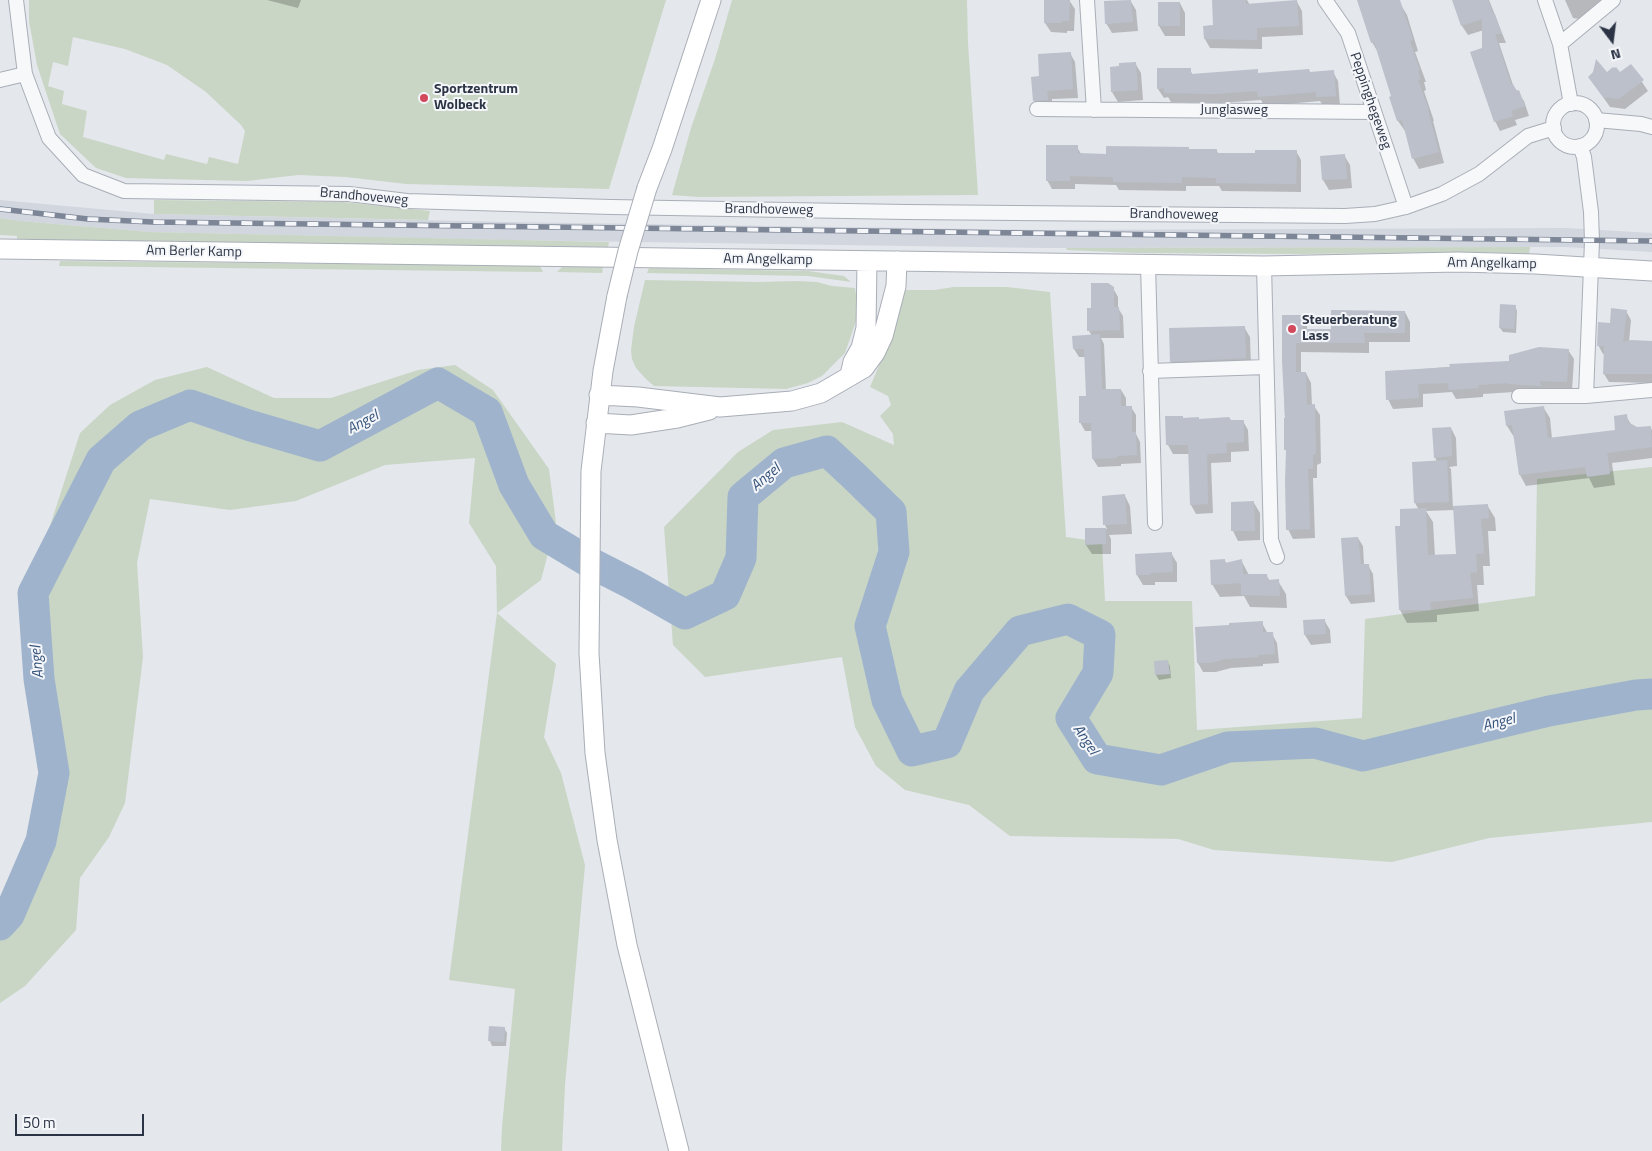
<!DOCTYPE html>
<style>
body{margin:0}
#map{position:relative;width:1652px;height:1151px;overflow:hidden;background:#e4e7ec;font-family:"Titillium Web",sans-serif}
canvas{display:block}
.north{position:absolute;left:1587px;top:15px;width:50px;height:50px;-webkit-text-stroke:4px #f4f6f9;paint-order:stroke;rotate:165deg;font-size:14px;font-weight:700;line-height:20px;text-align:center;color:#2b3445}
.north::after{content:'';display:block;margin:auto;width:18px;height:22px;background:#2b3445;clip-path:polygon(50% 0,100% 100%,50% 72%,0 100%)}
.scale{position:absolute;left:15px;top:1114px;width:129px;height:22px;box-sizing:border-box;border:2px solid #2b3445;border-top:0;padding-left:6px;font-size:15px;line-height:18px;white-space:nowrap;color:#2b3445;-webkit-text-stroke:4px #f4f6f9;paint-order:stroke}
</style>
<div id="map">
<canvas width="1652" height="1151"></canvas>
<div class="north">N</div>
<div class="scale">50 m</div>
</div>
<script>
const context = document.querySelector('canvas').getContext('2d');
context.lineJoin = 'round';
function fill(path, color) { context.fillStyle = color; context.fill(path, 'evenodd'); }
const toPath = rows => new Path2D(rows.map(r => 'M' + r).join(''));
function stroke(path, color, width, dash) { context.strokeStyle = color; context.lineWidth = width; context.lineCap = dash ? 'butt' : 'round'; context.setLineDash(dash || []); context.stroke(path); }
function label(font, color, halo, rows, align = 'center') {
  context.font = font + ' "Titillium Web",sans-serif'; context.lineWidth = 4; context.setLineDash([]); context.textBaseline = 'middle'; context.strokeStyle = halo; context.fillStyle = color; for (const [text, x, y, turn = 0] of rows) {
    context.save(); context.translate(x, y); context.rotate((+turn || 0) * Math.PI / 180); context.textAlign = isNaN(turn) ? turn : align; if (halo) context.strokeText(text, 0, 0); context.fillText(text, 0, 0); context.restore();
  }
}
fill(toPath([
 [0,200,154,214,506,222,1040,230,1565,228,1652,233,1652,252,1565,247,1043,248,504,240,150,232,20,221,0,218]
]), '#d2d6de');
fill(toPath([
 [29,0,666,0,609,189,406,184,346,177,298,175,247,181,163,179,126,178,96,168,60,134,37,65,29,21],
 [73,37,125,49,167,65,206,92,241,125,245,131,238,164,209,157,207,164,166,154,164,160,83,137,87,111,62,104,64,91,48,86,53,62,68,66],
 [732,0,967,0,968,43,978,195,699,197,672,195,691,128,715,59],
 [154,200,343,202,430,211,428,220,154,214],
 [0,218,20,221,150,232,609,242,608,247,17,240,17,236,0,235],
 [1530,247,1529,254,1478,252,1302,254,1136,253,1067,250,1066,248],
 [60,261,540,266,543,272,59,266],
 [562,267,603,267,602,273,557,272],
 [649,268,808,271,844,276,851,282,808,276,647,273],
 [645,280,760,282,797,281,817,282,832,286,855,288,858,308,856,321,845,353,822,376,808,383,786,389,654,386,646,379,636,368,632,359,631,350,634,327],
 [954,287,1007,287,1050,292,1066,537,1102,542,1105,601,1192,601,1197,730,1362,718,1365,619,1535,596,1537,479,1652,467,1652,822,1489,838,1392,862,1214,850,1178,839,1010,836,969,805,905,790,876,766,855,727,842,657,705,677,673,645,664,527,738,452,773,430,842,422,894,445,893,434,880,416,891,405,888,396,870,387,894,330,899,298,903,290,934,290],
 [455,365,493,390,549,469,556,523,541,580,497,613,556,664,544,737,561,773,585,865,565,1085,562,1151,501,1151,502,1127,515,989,449,980,497,613,496,566,469,523,475,458,385,465,296,501,230,510,150,499,137,563,143,657,125,803,109,837,80,878,76,930,25,986,0,1003,0,925,9,914,41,841,54,773,39,679,33,593,39,560,80,433,110,405,155,380,207,367,274,398,331,398,418,370]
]), '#c9d6c5');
fill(toPath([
 [267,0,301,0,298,8],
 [1045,0,1069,0,1075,9,1074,31,1067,31,1067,33,1051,32,1045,23],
 [1130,0,1136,10,1138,31,1112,33,1106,23],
 [1213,0,1247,0,1250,5,1297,2,1302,11,1303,35,1262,37,1262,49,1210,48,1205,39,1214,26],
 [1358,0,1398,0,1407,15,1418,51,1415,52,1426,82,1424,82,1426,90,1424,91,1434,121,1433,121,1444,163,1419,169,1413,158,1406,131,1405,131,1398,121,1390,98,1393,97,1379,54,1372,42],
 [1454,0,1489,0,1506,43,1499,43,1513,85,1524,101,1529,116,1515,120,1517,125,1500,131,1495,121,1483,49,1484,30,1468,35,1462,26],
 [1565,0,1604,0,1586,20,1573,18],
 [1180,3,1185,13,1185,36,1165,36,1159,26],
 [1070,53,1075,62,1078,98,1052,99,1052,109,1039,109,1034,100,1040,77],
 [1135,63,1141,73,1143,100,1118,102,1112,92,1111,68],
 [1632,67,1648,91,1625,109,1610,107,1589,77,1606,73,1620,73],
 [1190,70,1193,75,1257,71,1259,74,1333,72,1338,81,1340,105,1323,106,1320,101,1264,106,1261,100,1220,103,1171,102,1168,97,1164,98,1158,89],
 [1077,147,1081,154,1108,155,1189,150,1216,150,1219,154,1257,154,1296,151,1301,160,1301,192,1222,191,1219,186,1186,186,1186,191,1119,190,1116,185,1075,184,1075,189,1052,189,1047,180],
 [1344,155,1350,165,1352,188,1329,190,1323,180,1322,157],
 [1113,288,1118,297,1118,308,1123,316,1124,338,1101,338,1104,344,1106,390,1121,390,1126,398,1126,407,1131,407,1136,415,1136,434,1140,442,1141,463,1121,464,1121,466,1098,467,1093,459,1092,431,1085,431,1080,422,1088,397,1086,357,1079,357,1074,349,1092,336,1089,331,1093,309],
 [1515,306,1517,311,1516,333,1503,332,1500,328],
 [1626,311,1631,320,1629,342,1652,342,1652,383,1609,382,1604,374,1605,354,1603,354,1598,345,1611,324],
 [1405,312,1410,322,1410,342,1369,342,1369,353,1301,352,1301,374,1306,373,1311,383,1312,406,1314,406,1320,415,1321,463,1317,465,1317,478,1313,478,1315,538,1293,539,1288,529,1287,452,1286,450,1283,361,1302,316,1307,325,1307,330,1332,330],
 [1244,327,1250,337,1251,367,1177,371,1171,361],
 [1568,350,1574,359,1572,391,1514,392,1483,394,1483,397,1456,399,1452,392,1423,394,1423,407,1393,409,1388,399,1386,372,1510,362],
 [1543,407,1550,418,1552,439,1617,431,1626,416,1632,426,1637,429,1650,427,1652,430,1652,458,1612,463,1615,485,1594,488,1589,478,1526,486,1520,475,1515,436,1514,437,1507,426,1506,412],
 [1183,419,1243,421,1248,430,1249,451,1231,452,1231,462,1211,463,1213,513,1196,514,1191,505,1189,454,1173,454,1168,445],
 [1451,428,1456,438,1457,466,1449,467,1451,469,1453,508,1487,505,1495,518,1496,531,1488,531,1490,566,1483,566,1484,585,1477,585,1479,611,1437,615,1437,622,1407,623,1400,610,1396,527,1402,527,1419,510,1415,503,1413,463,1437,462,1435,457],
 [1455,510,1458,555,1435,556,1433,522,1426,511],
 [1125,496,1130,506,1132,534,1109,535,1111,539,1111,554,1092,554,1086,545,1086,530,1107,529,1105,525],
 [1254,503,1260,513,1260,540,1238,541,1233,531],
 [1358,538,1363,546,1364,565,1368,565,1373,574,1375,602,1351,604,1346,596],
 [1171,553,1177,563,1177,582,1155,582,1155,585,1143,585,1137,575,1136,555],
 [1241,560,1249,575,1266,575,1270,581,1278,581,1286,594,1287,608,1250,607,1244,596,1220,597,1212,584,1225,561,1227,564],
 [1324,620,1330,630,1331,643,1311,645,1305,635,1304,621],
 [1262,623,1268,634,1272,634,1277,643,1279,663,1263,664,1263,666,1231,668,1216,672,1203,672,1198,663],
 [1167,661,1170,666,1171,678,1159,680,1156,675,1155,662],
 [504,1028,507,1033,506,1046,492,1046,490,1041]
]), '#0003');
stroke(toPath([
 [0,925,9,915,41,841,54,773,39,679,33,593,101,460,140,426,190,405,248,425,320,446,438,383,487,412,514,485,544,535,589,562,634,585,685,614,725,595,741,558,743,497,784,463,827,451,854,476,891,512,894,552,870,626,887,700,912,751,947,743,969,691,1020,631,1068,619,1100,635,1098,673,1071,718,1097,759,1161,770,1228,747,1315,743,1363,756,1549,711,1636,695,1652,694]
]), '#9fb4cc', 31);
fill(toPath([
 [1044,0,1070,0,1069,21,1062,21,1062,23,1044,23],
 [1131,0,1133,22,1105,24,1104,1],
 [1212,0,1246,0,1246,4,1297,0,1299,26,1257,28,1257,40,1204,39,1203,26,1213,25],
 [1357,0,1400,0,1413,40,1410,41,1420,71,1418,71,1421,79,1418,80,1429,110,1428,110,1439,152,1412,159,1402,120,1397,121,1389,97,1391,96,1374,42,1371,43],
 [1452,0,1488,0,1493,14,1495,14,1502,34,1495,34,1511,84,1513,84,1516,91,1519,90,1525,106,1511,111,1513,116,1494,122,1470,52,1482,48,1482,19,1461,26],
 [1158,2,1180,2,1180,26,1158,26],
 [1071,52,1073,89,1047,91,1048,100,1033,101,1031,77,1039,76,1038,54],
 [1596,59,1607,72,1613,67,1614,68,1616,67,1620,72,1631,64,1644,80,1619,99,1603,97,1588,77,1593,72],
 [1136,62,1138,90,1111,92,1110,67,1119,66,1119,63],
 [1157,68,1191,68,1191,74,1258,69,1258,73,1309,69,1310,72,1334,70,1336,96,1316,97,1316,92,1258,97,1257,91,1214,94,1164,93,1164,88,1157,89],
 [1046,145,1078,145,1078,153,1106,154,1106,146,1189,147,1189,149,1217,149,1217,153,1255,153,1255,150,1297,150,1296,184,1216,183,1216,178,1182,177,1182,183,1113,182,1113,177,1070,176,1070,181,1046,181],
 [1345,154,1347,179,1322,180,1320,156],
 [1091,283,1108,283,1114,287,1114,307,1119,307,1120,330,1087,331,1087,308,1091,308],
 [1500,304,1516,305,1514,329,1499,328],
 [1611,308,1627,310,1623,342,1631,340,1652,341,1652,374,1603,374,1604,346,1597,346,1598,322,1610,323],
 [1331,310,1405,311,1405,333,1364,333,1365,343,1296,343,1296,372,1306,372,1307,405,1315,404,1316,454,1313,455,1313,469,1308,469,1310,529,1286,530,1285,481,1286,450,1284,450,1284,418,1285,418,1282,361,1282,315,1303,315,1303,329,1331,329],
 [1245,326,1246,358,1170,362,1169,328],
 [1100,334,1102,389,1121,389,1121,406,1132,406,1132,432,1136,432,1137,455,1117,456,1117,458,1092,459,1091,423,1079,423,1079,396,1086,396,1084,349,1073,349,1072,336],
 [1539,347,1569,349,1567,382,1540,381,1541,386,1508,384,1508,383,1478,385,1479,388,1449,390,1448,383,1418,384,1419,398,1386,400,1385,371,1450,367,1449,364,1509,361,1509,355],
 [1544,406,1548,438,1615,430,1614,416,1627,414,1628,422,1637,427,1651,426,1652,447,1607,453,1610,474,1587,477,1585,467,1519,475,1512,425,1506,426,1504,411],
 [1165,416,1183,416,1183,418,1199,417,1199,419,1229,417,1231,420,1244,420,1244,442,1226,443,1227,453,1207,454,1208,504,1190,505,1188,445,1166,445],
 [1451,427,1452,456,1434,458,1432,428],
 [1447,460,1449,502,1414,503,1412,462],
 [1125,494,1127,524,1103,525,1102,496],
 [1254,501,1255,531,1231,531,1231,502],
 [1488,504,1489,518,1481,519,1484,553,1476,554,1477,572,1470,573,1473,598,1430,602,1431,610,1399,610,1395,526,1400,526,1400,509,1426,508,1428,555,1456,554,1453,506],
 [1085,528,1106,528,1106,544,1085,545],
 [1358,537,1361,564,1369,564,1371,594,1345,596,1341,538],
 [1172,552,1173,572,1150,573,1151,575,1136,575,1135,554],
 [1225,559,1225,563,1242,559,1243,574,1267,574,1268,580,1279,579,1280,596,1241,595,1241,583,1211,585,1210,560],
 [1325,619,1326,634,1304,635,1303,620],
 [1263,621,1263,632,1273,632,1275,654,1258,655,1259,657,1225,659,1210,663,1197,663,1195,627,1229,625,1229,623],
 [1168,660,1170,674,1155,675,1154,661],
 [489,1026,505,1027,504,1042,488,1041]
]), '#bbc0ca');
const street = toPath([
 [16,0,25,74,49,138,83,175,124,191,349,194,407,201,611,207,906,212,1345,216,1375,214,1406,207,1442,194,1479,174,1528,136,1554,128],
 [1087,0,1094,110],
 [1325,0,1348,33,1406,207],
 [1545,0,1560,44,1571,104],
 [1560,44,1613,0],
 [0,80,25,74],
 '1553 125a22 22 0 1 1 44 0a22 22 0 1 1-44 0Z',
 [1037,109,1374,112],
 [1596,120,1641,124,1652,127],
 [1580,146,1584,157,1591,212,1592,241,1586,396,1652,390],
 [1148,264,1155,523],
 [1264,266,1271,540,1277,557],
 [1150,371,1266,367],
 [1519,396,1586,396]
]);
const secondary = toPath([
 [647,188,662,149,711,0],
 [0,249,1264,266,1458,262,1535,264,1652,271],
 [617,296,603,371,591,471,589,653,595,753,607,840,627,945,679,1151],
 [850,375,853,362,861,348,866,328,867,261],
 [599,395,638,397,720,407,792,401,821,393,864,368,875,353,883,336,896,286,897,261],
 [596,423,631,425,677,418,709,410]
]);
stroke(street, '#a9aeb7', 16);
stroke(secondary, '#a9aeb7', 21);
stroke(street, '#f7f8fa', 14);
stroke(secondary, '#fff', 19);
const rail = toPath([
 [0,209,88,219,153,222,1652,241]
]);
stroke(rail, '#7d8696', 5.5);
stroke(rail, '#f4f6f9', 4, [11]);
const secondaryBridge = toPath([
 [617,296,628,251,647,188]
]);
stroke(secondaryBridge, '#a9aeb7', 21, []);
stroke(secondaryBridge, '#fff', 19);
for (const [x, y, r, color] of [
 [424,98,5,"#d1495b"],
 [1292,329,5,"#d1495b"]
]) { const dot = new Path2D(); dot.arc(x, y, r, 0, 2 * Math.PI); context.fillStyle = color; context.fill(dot); stroke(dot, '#f4f6f9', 2); }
label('bold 14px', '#2b3445', '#f4f6f9', [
 ["Sportzentrum",434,90],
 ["Wolbeck",434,106],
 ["Steuerberatung",1302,321],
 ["Lass",1302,337]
], 'left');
label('14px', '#2b3445', '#f4f6f9', [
 ["Peppinghegeweg",1370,101,71],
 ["Junglasweg",1234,111],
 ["Brandhoveweg",364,197,5],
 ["Brandhoveweg",769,210,1],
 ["Brandhoveweg",1174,215,1],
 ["Am Berler Kamp",194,252,1],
 ["Am Angelkamp",768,260,1],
 ["Am Angelkamp",1492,264,1]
]);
label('italic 15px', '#34527a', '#f4f6f9', [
 ["Angel",363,423,-28],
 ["Angel",766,478,-40],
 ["Angel",38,662,-95],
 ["Angel",1499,723,-14],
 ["Angel",1085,740,56]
]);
</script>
